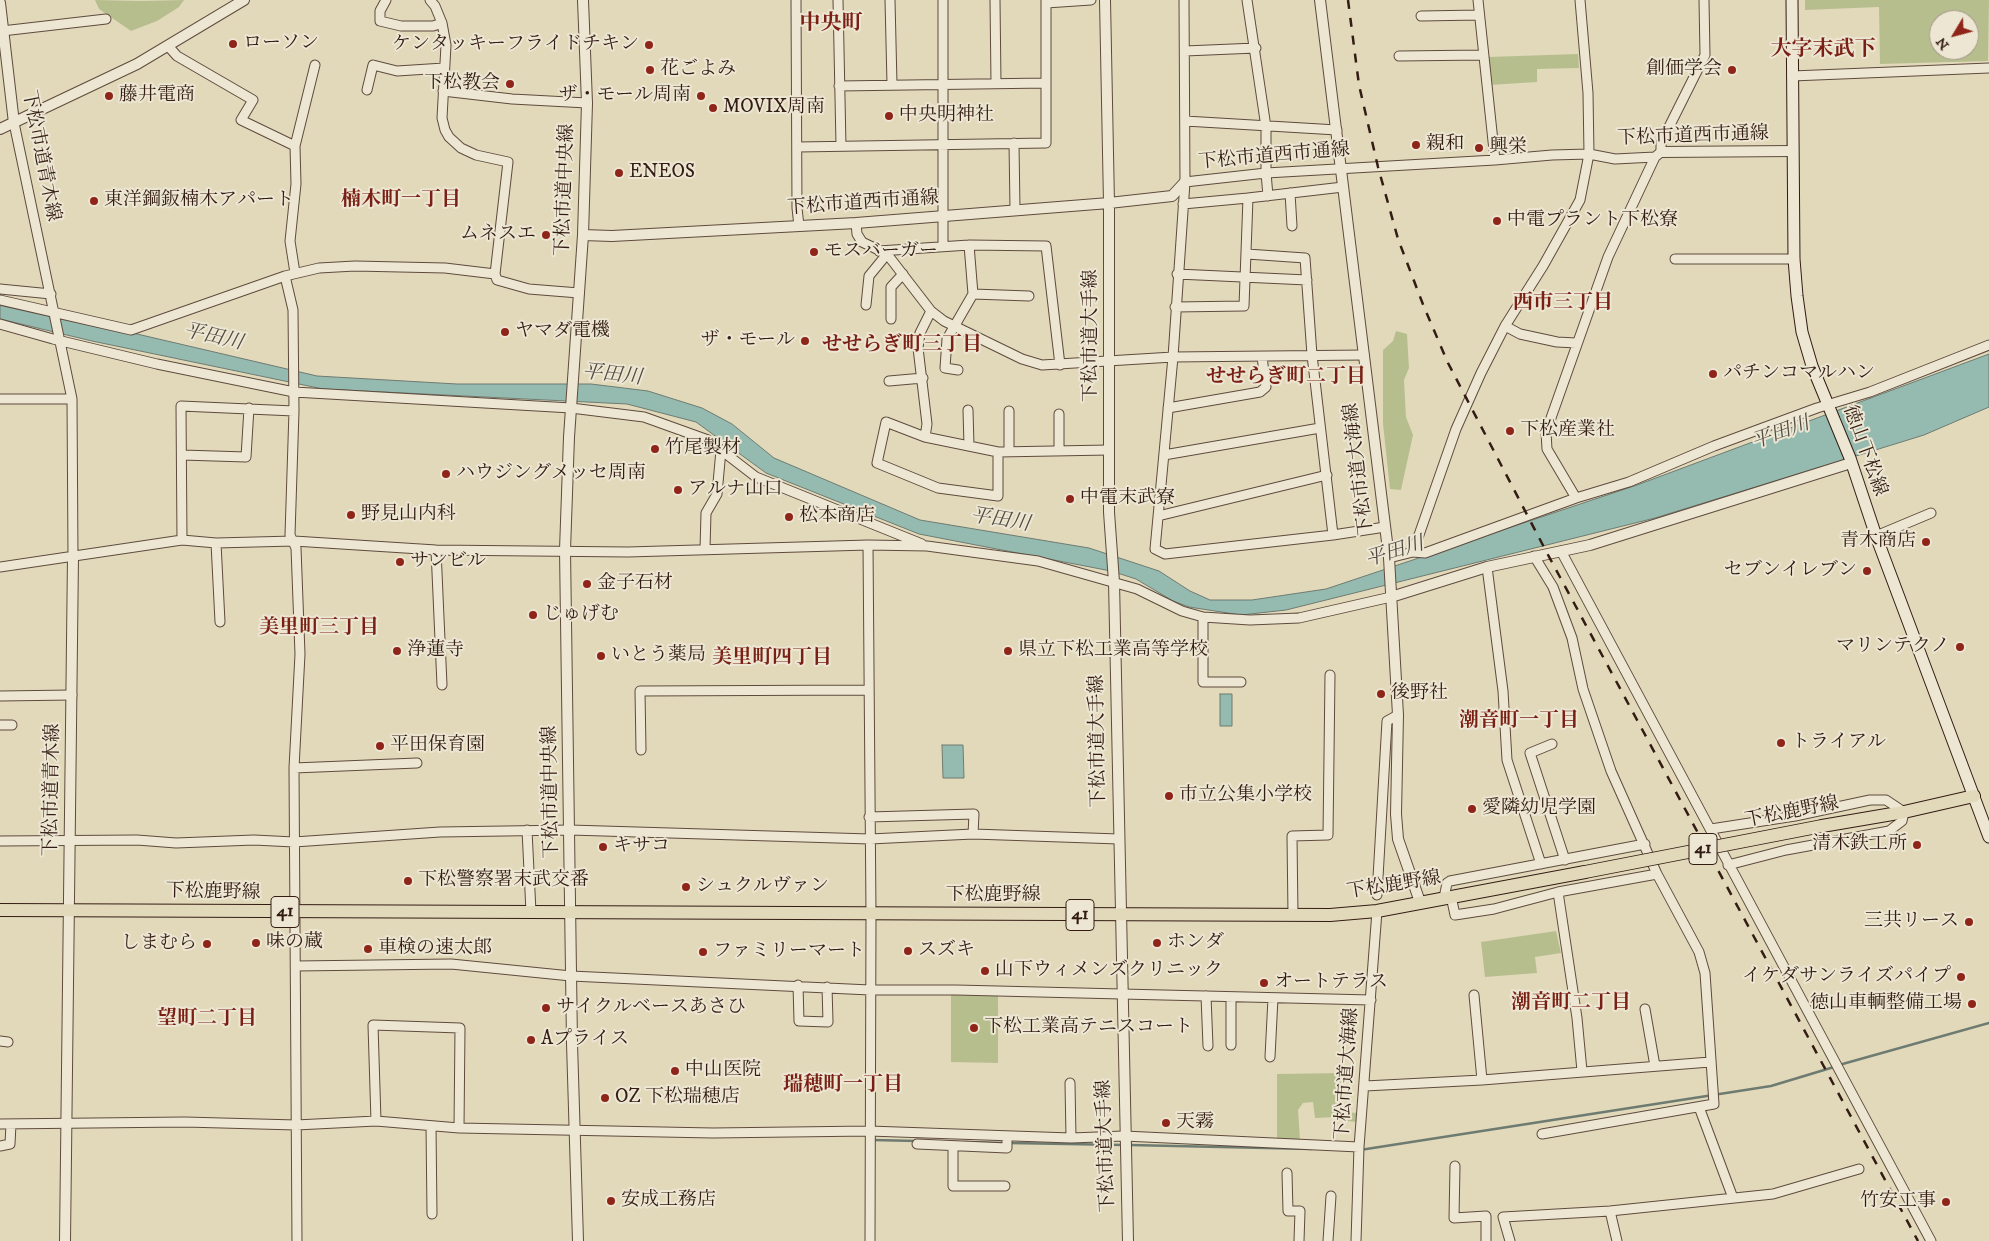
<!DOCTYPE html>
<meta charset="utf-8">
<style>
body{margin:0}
#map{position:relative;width:1989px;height:1241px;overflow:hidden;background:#e2d9bb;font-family:"IM FELL DW Pica",serif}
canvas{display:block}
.north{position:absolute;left:1929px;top:10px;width:50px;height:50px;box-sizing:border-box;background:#ece6d3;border:1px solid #a29586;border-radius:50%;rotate:233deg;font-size:14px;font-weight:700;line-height:20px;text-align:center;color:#331c13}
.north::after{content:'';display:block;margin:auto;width:18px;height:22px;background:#8f2418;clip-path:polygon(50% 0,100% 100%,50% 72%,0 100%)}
</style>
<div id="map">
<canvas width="1989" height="1241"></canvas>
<div class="north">N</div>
</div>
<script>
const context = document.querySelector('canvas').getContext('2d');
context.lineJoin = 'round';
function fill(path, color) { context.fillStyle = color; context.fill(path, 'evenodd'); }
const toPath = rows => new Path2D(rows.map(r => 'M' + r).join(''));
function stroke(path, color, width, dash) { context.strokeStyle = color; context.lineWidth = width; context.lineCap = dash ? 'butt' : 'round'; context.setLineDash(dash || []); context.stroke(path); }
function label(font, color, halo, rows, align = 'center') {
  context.font = font + ' "IM FELL DW Pica","Noto Serif JP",serif'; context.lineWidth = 4; context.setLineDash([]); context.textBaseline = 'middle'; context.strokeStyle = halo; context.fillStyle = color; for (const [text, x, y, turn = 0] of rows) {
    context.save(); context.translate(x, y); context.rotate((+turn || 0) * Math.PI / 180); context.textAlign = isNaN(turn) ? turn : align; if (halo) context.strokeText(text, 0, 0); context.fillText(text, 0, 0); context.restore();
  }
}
fill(toPath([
 [95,0,141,1,184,0,179,7,157,21,131,31,99,9],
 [1805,0,1989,0,1988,61,1880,64,1879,7,1805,10],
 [1939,20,1969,20,1969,50,1939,50],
 [1578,54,1579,68,1537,69,1537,82,1489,85,1488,57],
 [1396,331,1407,334,1409,368,1404,380,1405,399,1406,417,1413,435,1401,490,1390,489,1383,424,1383,350,1393,341],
 [1556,931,1561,953,1535,957,1537,973,1485,977,1481,942],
 [951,994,998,994,998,1063,951,1062],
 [1341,1073,1340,1112,1358,1113,1357,1122,1347,1121,1338,1117,1315,1118,1313,1102,1303,1103,1298,1110,1300,1140,1277,1140,1277,1074]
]), '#b7be8e');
const water = toPath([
 [0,302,317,376,457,384,591,384,648,391,702,408,732,424,774,458,920,520,1089,548,1159,571,1190,591,1210,600,1252,600,1326,589,1637,485,1989,354,1989,407,1924,435,1655,518,1286,610,1241,615,1189,607,1173,601,1136,579,1111,571,919,534,766,473,696,422,627,404,323,389,92,341,0,319,0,302],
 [1220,694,1232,694,1232,726,1220,726,1220,694],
 [942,745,963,745,964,778,943,778,942,745]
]);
fill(water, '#95bab0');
stroke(water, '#6e7b71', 1);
stroke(toPath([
 [1839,1065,1989,1023],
 [873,1140,917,1141],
 [965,1142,1004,1143],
 [1010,1143,1124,1145],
 [1130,1145,1312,1149],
 [1360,1150,1771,1086,1834,1067]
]), '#6e7b71', 2.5);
const minor = toPath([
 [386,0,380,11,380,21,401,26,433,26,442,23],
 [430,0,435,6,442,23,446,45,442,118,445,130,449,137,461,148,476,155,508,162,495,274,497,280,529,289,579,293],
 [796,0,797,208,799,226],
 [838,0,841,146],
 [890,0,892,84],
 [943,0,943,246],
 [995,0,996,83],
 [1184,0,1185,182,1173,357,1155,549,1165,554,1333,535,1312,355,1305,258,1247,254],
 [1247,0,1266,127,1266,173,1268,196],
 [1478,0,1495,160],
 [1046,3,1091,0],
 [1421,16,1479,15],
 [2,31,106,19],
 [169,47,177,56,253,100,241,120,295,146],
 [1185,51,1256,48],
 [1399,56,1483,55],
 [1792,76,1989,68],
 [839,86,1046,83],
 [367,90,373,65,397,71,444,68],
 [443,91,512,99,587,103],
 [1185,121,1337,130],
 [14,123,72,399,73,556],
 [1014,143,1015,210],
 [798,147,1046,143,1046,0],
 [1185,182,1266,173,1495,160,1552,155,1589,154,1615,159,1655,157,1661,152,1661,143,1705,55,1704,0],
 [1290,193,1292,226],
 [1183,204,1248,198],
 [856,223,857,234,862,242,887,254,931,311,944,321,1022,359,1042,365,1173,357,1364,355],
 [879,251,969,245,1046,246,1060,365],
 [1675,259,1794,259],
 [295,273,290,241,296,184,295,146,315,65],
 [1177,274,1307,280],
 [285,276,293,310,294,411,290,535,296,548,300,654,294,768,297,1241],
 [0,289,51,294],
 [973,294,1029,296],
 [0,300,131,330,285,276,319,268,355,266,445,268,495,274],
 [866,305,869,276,887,254],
 [1175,307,1244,306,1248,198,1343,187],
 [891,319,891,287,903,274],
 [0,324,53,339,157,364,294,392,571,408,644,417,708,440,756,477,922,544],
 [1505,326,1520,334,1557,342,1576,343],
 [958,370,945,368,947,339,973,294,969,245],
 [889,381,923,378],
 [0,399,72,399],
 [1168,408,1260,392,1266,387,1262,357],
 [968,410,969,446],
 [1009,411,1009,451],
 [925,437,927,424,918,348,920,333,931,311],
 [1059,451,1059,414],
 [998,452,998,496,938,488,877,463,886,422,925,437,998,452,1109,450],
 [182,455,246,457,249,408],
 [1164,455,1320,428],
 [1576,498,1547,449,1546,432,1608,257,1655,157],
 [1158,516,1327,475],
 [1333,535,1385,527],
 [1876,536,1931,513],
 [182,540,181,406,294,411],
 [216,543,220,622],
 [868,545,871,914,870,1241],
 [705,549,706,513,717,494,721,450],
 [436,550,442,685],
 [1561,551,1931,1241],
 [1413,552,1456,429,1481,373,1505,326,1543,266,1580,200,1589,154,1588,93,1580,0],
 [1534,556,1553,587,1572,638,1583,689,1611,771,1657,874,1699,952,1705,973,1714,1104,1542,1134],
 [1389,558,1413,552,1425,553,1576,498,1629,482,1714,446,1817,408,1870,392,1989,345],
 [0,567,182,540,216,543,294,541,436,550,628,552,868,545,927,546,1038,561,1137,589,1182,611,1203,617,1250,620,1299,618,1391,597],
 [1487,567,1503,691,1507,760,1541,864],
 [1203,617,1203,682,1241,682],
 [0,696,72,695],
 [0,725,12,725],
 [1552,744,1530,753,1565,860],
 [641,750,640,691,868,690],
 [294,768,417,763],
 [869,817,974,814,973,834],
 [1711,829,1795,816,1870,800,1886,800,1904,812,1902,821,1889,831,1786,850,1728,865],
 [527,830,531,912],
 [0,841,137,840,176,843,254,840,294,842,440,832,570,830,870,839,973,834,1119,839],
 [1558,892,1577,1018,1582,1071],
 [1377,895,1387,721,1398,715],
 [1451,896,1455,915,1494,909,1558,892,1657,874],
 [1444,898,1447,883,1450,881,1645,844],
 [1293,915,1292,836,1328,835,1330,675],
 [296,966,451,964,571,976,870,990,956,990,1371,1000],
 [798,985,799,1021,828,1022,827,987],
 [1474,995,1482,1080],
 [1206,996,1208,1046],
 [1231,997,1231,1045],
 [1645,1009,1655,1066],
 [0,1041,8,1042],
 [1270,1057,1273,998],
 [1070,1083,1071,1138],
 [1365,1086,1482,1080,1710,1062],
 [1699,1107,1733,1198],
 [376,1121,373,1025,460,1028,459,1128],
 [0,1124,185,1122,296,1125,376,1121,459,1128,713,1133,869,1131,1071,1138,1124,1136,1359,1147],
 [431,1126,432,1214],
 [917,1144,1007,1148,1007,1136],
 [0,1146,10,1144,11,1124],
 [953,1146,953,1186,1005,1186],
 [1455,1166,1454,1218,1486,1216,1486,1241],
 [1287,1173,1288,1211,1300,1211,1299,1241],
 [1610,1211,1617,1241],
 [1328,1241,1331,1196],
 [1356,1241,1359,1147,1377,911],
 [1510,1241,1503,1217,1610,1211,1773,1194,1859,1169]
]);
const tertiary = toPath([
 [1105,0,1109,203,1109,512,1114,582,1128,1241],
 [1320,0,1389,558,1398,715,1396,814,1398,839,1420,902],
 [0,3,14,123],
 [0,129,137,64,244,0],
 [1661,152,1793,151],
 [583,235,612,236,856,223,1109,203,1172,196,1185,182],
 [1391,597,1487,567,1590,545,1851,463],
 [65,1241,73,556],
 [578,1241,572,1043,565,550,569,437,583,235,587,103,583,0]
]);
const secondary = toPath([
 [1792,0,1794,259,1797,296,1802,332,1812,366,1850,458,1876,536,1989,837]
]);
const primary = toPath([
 [1822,826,1904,812,1974,796],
 [0,910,1330,915,1377,911,1585,872]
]);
stroke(minor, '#5f4b3d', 11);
stroke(tertiary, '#5f4b3d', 12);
stroke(secondary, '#331c13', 13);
stroke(primary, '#331c13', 14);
stroke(minor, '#ece6d3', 9);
stroke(tertiary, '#ece6d3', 10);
stroke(secondary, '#ece6d3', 11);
stroke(primary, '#e2d9bb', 12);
stroke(toPath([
 [1348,0,1359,85,1378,167,1398,239,1424,307,1448,363,1547,553,1918,1241]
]), '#331c13', 2.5, [9, 9]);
const primaryBridge = toPath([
 [1585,872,1822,826]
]);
stroke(primaryBridge, '#331c13', 14, []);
stroke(primaryBridge, '#e2d9bb', 12);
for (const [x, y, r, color] of [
 [233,44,5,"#8f2418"],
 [649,45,5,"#8f2418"],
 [650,70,5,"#8f2418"],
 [1732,70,5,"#8f2418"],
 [510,84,5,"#8f2418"],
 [109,96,5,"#8f2418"],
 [701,96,5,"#8f2418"],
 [713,108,5,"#8f2418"],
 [889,116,5,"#8f2418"],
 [1416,145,5,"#8f2418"],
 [1479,148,5,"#8f2418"],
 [619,173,5,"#8f2418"],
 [94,201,5,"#8f2418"],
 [1497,221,5,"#8f2418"],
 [546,235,5,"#8f2418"],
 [814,252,5,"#8f2418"],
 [505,332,5,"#8f2418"],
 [805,341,5,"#8f2418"],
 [1713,374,5,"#8f2418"],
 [1510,431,5,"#8f2418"],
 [655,449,5,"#8f2418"],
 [446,474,5,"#8f2418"],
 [678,490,5,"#8f2418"],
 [1070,499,5,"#8f2418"],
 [351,515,5,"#8f2418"],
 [789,517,5,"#8f2418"],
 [1926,542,5,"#8f2418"],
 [400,562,5,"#8f2418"],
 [1867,571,5,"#8f2418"],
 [587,584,5,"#8f2418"],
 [533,615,5,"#8f2418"],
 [1960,647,5,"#8f2418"],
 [397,651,5,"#8f2418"],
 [1008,651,5,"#8f2418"],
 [601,656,5,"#8f2418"],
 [1381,694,5,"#8f2418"],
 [1781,743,5,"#8f2418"],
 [380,746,5,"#8f2418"],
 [1169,796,5,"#8f2418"],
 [1472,809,5,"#8f2418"],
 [1917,845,5,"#8f2418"],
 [603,847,5,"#8f2418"],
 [408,881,5,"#8f2418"],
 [686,887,5,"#8f2418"],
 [1969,922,5,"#8f2418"],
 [256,943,5,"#8f2418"],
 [1157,943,5,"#8f2418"],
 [207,944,5,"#8f2418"],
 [368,949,5,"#8f2418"],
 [908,951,5,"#8f2418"],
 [703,952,5,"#8f2418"],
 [985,971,5,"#8f2418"],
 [1961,977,5,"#8f2418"],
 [1264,983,5,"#8f2418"],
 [1972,1004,5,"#8f2418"],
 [546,1008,5,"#8f2418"],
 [974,1028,5,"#8f2418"],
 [531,1040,5,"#8f2418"],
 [675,1071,5,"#8f2418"],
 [605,1098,5,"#8f2418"],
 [1166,1123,5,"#8f2418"],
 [611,1201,5,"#8f2418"],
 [1946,1202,5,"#8f2418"]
]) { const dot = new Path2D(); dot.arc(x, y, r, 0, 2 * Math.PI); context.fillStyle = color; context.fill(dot); stroke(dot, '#ece6d3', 2); }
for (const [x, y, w] of [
 [1703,849,28],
 [285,912,28],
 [1080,915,28]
]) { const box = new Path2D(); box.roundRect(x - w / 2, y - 15.5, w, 31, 4); context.fillStyle = '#ece6d3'; context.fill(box); stroke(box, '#331c13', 1); }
label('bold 18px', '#331c13', null, [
 ["41",1703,849],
 ["41",285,912],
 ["41",1080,915]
]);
label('19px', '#331c13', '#ece6d3', [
 ["ローソン",243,44],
 ["ケンタッキーフライドチキン",639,45,"right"],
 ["花ごよみ",660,70],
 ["創価学会",1722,70,"right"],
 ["下松教会",500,84,"right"],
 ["藤井電商",119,96],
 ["ザ・モール周南",691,96,"right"],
 ["MOVIX周南",723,108],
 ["中央明神社",899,116],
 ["親和",1426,145],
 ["興栄",1489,148],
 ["ENEOS",629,173],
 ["東洋鋼鈑楠木アパート",104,201],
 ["中電プラント下松寮",1507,221],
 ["ムネスエ",536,235,"right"],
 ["モスバーガー",824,252],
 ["ヤマダ電機",515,332],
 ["ザ・モール",795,341,"right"],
 ["パチンコマルハン",1723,374],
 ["下松産業社",1520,431],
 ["竹尾製材",665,449],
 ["ハウジングメッセ周南",456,474],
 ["アルナ山口",688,490],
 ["中電末武寮",1080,499],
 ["野見山内科",361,515],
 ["松本商店",799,517],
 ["青木商店",1916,542,"right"],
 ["サンビル",410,562],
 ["セブンイレブン",1857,571,"right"],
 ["金子石材",597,584],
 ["じゅげむ",543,615],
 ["マリンテクノ",1950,647,"right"],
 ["浄蓮寺",407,651],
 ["県立下松工業高等学校",1018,651],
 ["いとう薬局",611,656],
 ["後野社",1391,694],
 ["トライアル",1791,743],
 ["平田保育園",390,746],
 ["市立公集小学校",1179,796],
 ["愛隣幼児学園",1482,809],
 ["清木鉄工所",1907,845,"right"],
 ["キサコ",613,847],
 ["下松警察署末武交番",418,881],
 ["シュクルヴァン",696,887],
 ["三共リース",1959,922,"right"],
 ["味の蔵",266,943],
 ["ホンダ",1167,943],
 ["しまむら",197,944,"right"],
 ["車検の速太郎",378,949],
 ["スズキ",918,951],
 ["ファミリーマート",713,952],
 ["山下ウィメンズクリニック",995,971],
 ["イケダサンライズパイプ",1951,977,"right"],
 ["オートテラス",1274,983],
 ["徳山車輌整備工場",1962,1004,"right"],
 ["サイクルベースあさひ",556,1008],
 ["下松工業高テニスコート",984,1028],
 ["Aプライス",541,1040],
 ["中山医院",685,1071],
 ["OZ 下松瑞穂店",615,1098],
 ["天霧",1176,1123],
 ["安成工務店",621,1201],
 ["竹安工事",1936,1202,"right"]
], 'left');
label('19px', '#331c13', '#ece6d3', [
 ["下松市道西市通線",1693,137,-2],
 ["下松市道青木線",40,156,79],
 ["下松市道西市通線",1274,157,-5],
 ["下松市道中央線",566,190,-88],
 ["下松市道西市通線",863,204,-4],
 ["下松市道大手線",1092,336,-90],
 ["徳山下松線",1864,451,70],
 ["下松市道大海線",1360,469,-97],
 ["下松市道大手線",1099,741,-91],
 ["下松市道青木線",53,790,-89],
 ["下松市道中央線",552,792,-91],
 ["下松鹿野線",1792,813,-11],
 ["下松鹿野線",1394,886,-9],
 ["下松鹿野線",213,893,1],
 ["下松鹿野線",993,896],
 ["下松市道大海線",1348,1074,-86],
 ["下松市道大手線",1107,1146,-92]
]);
label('bold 20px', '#7a1f14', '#ece6d3', [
 ["楠木町一丁目",401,201],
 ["西市三丁目",1563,304],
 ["せせらぎ町三丁目",902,346],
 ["せせらぎ町二丁目",1286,378],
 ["美里町三丁目",319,629],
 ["美里町四丁目",772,659],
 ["潮音町一丁目",1519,722],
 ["潮音町二丁目",1571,1004],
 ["望町二丁目",207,1020],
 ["瑞穂町一丁目",843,1086]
]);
label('italic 20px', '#504b42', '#ece6d3', [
 ["平田川",213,338,13],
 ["平田川",612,376,6],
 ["平田川",1781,434,-20],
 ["平田川",1000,521,9],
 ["平田川",1395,553,-17]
]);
label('bold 21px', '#7a1f14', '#ece6d3', [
 ["中央町",831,25],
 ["大字末武下",1823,51]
]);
</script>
